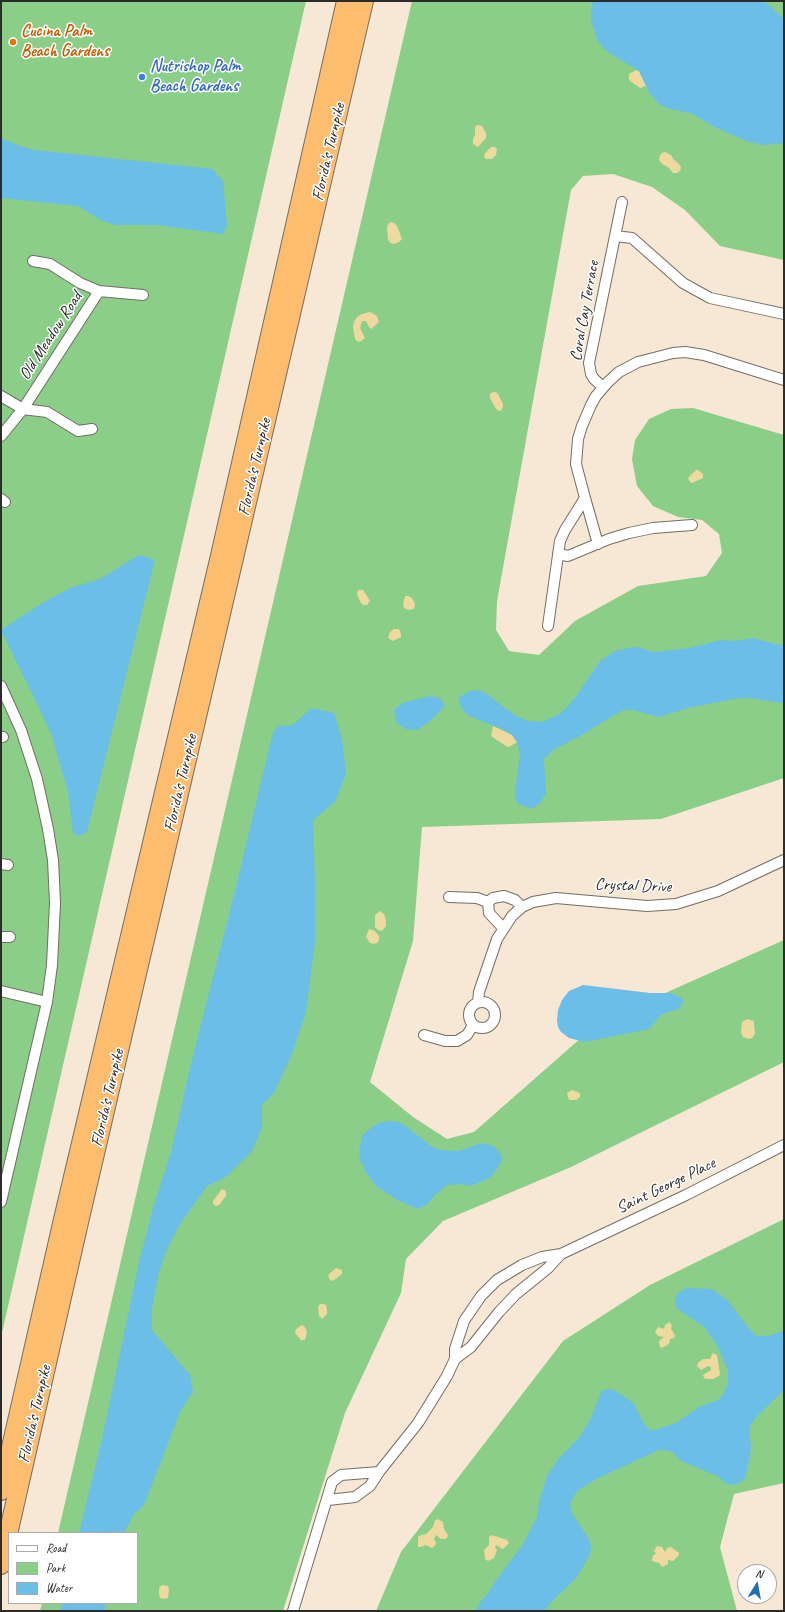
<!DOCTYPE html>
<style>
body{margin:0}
#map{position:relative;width:785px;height:1612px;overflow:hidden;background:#f6e8d4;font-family:Caveat,sans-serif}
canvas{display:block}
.frame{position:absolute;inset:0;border:2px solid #2b2b2b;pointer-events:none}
.legend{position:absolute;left:8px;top:1532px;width:130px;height:72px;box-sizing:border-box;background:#fff;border:1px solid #aaa;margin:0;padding:5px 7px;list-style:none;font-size:12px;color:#2b2b2b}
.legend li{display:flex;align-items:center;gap:8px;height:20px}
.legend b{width:20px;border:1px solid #aaa}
.north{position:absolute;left:737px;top:1564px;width:40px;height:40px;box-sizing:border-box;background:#fff;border:1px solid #aaa;border-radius:50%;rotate:11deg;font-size:11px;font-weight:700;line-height:16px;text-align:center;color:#2b2b2b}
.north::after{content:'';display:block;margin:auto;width:14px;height:18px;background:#1f6fb2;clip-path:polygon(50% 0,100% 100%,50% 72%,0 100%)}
</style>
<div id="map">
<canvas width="785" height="1612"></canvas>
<div class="frame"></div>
<ul class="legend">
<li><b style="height:5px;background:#fff"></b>Road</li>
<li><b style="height:11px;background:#8bce87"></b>Park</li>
<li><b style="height:11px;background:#6bbee7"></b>Water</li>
</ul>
<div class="north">N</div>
</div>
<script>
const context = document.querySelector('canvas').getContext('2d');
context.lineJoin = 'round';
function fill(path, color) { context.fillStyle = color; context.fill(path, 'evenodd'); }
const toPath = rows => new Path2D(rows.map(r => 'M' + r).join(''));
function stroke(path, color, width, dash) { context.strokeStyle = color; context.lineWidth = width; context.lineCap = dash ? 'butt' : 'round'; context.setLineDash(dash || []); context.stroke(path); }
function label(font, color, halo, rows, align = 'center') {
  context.font = font + ' Caveat,sans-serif'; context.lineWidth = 3; context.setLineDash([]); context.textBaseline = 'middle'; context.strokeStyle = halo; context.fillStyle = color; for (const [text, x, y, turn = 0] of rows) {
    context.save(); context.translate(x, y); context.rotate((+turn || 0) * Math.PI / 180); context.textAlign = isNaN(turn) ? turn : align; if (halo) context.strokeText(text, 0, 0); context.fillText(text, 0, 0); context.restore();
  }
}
fill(toPath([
 [1,1,306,1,1,1337],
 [412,1,784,1,784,260,720,246,685,210,652,187,613,174,583,176,571,190,497,601,496,630,509,651,539,655,575,621,638,586,706,576,722,553,719,534,702,520,678,517,653,506,637,486,632,459,635,440,649,419,671,409,693,408,784,435,784,778,661,819,422,827,413,941,370,1082,413,1117,447,1139,474,1132,598,1023,784,940,784,1062,571,1167,443,1221,406,1259,401,1293,345,1413,283,1611,40,1611,42,1603,137,1603,137,1533,58,1533],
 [784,1219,784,1483,734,1494,720,1547,737,1611,376,1611,401,1552,563,1341,650,1285]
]), '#8bce87');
fill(toPath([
 [636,70,639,71,646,86,640,88,629,80,629,74],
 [477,125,482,126,486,133,486,138,478,147,473,144,473,139,475,135,475,127],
 [491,147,495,147,497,149,496,155,492,159,486,159,484,157,485,153],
 [665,152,671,155,674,160,678,163,681,167,680,171,677,173,673,173,668,167,662,164,659,160,660,155,662,153],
 [391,222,394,223,397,226,402,239,399,242,394,244,390,243,388,239,387,228,388,224],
 [370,312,377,316,379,322,371,329,369,327,366,321,362,321,360,328,365,338,360,342,357,341,355,339,353,327,354,322,357,317,362,314],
 [493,392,496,392,498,394,503,404,502,410,499,411,496,409,490,398,490,394],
 [696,470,698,470,703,474,703,478,692,483,690,482,688,478],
 [358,590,363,590,369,599,370,601,367,605,363,605,361,603,357,595],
 [405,596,408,596,412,598,415,604,414,609,408,610,404,608,403,604],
 [394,629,399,629,401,634,401,637,393,641,388,638,390,632],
 [493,726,512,735,517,742,509,747,506,746,491,736],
 [380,911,384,914,386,920,386,926,382,931,378,930,375,927,375,915],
 [369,929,375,931,379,936,379,940,377,943,374,944,370,943,366,937],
 [747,1019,754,1021,754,1023,755,1034,752,1038,749,1039,743,1037,741,1032,742,1022],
 [572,1090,580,1093,580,1097,576,1100,569,1100,567,1093],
 [222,1189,226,1191,226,1196,219,1205,216,1206,213,1204,213,1201],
 [336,1268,342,1270,342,1274,333,1281,330,1280,328,1275],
 [320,1304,323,1304,326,1305,327,1309,327,1314,322,1319,319,1316,318,1307],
 [669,1322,672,1325,671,1329,675,1335,674,1338,670,1339,669,1344,662,1348,660,1347,659,1341,664,1337,658,1336,655,1332,658,1327,664,1329,665,1325],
 [302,1325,305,1327,307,1332,305,1340,301,1340,295,1333,296,1329],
 [713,1353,717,1355,720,1374,719,1376,713,1379,706,1379,704,1378,703,1375,711,1370,711,1367,708,1366,701,1370,697,1366,698,1363,703,1359,710,1359],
 [438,1519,443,1522,444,1529,448,1535,447,1538,445,1539,441,1539,436,1535,434,1539,436,1543,435,1546,432,1548,426,1545,421,1547,418,1547,418,1537,421,1535,426,1534,433,1527,435,1520],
 [492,1535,507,1540,509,1543,503,1549,496,1545,495,1547,497,1550,494,1558,488,1561,485,1559,484,1550,489,1545,489,1537],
 [657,1546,662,1547,665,1552,667,1548,671,1547,679,1553,679,1555,673,1561,668,1560,668,1564,662,1567,659,1563,652,1561,653,1555,656,1554,654,1551],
 [162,1585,168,1586,169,1589,168,1598,165,1599,160,1598,159,1594,159,1588]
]), '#eeda9e');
fill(toPath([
 [593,1,762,1,769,5,784,19,784,143,765,145,749,142,714,127,693,114,667,108,660,105,650,94,639,71,611,54,603,48,597,40,591,20,591,11],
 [1,138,19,146,35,150,212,169,223,181,227,225,223,234,157,225,117,225,102,221,78,206,1,198],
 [139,555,155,560,87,832,79,836,73,833,68,792,51,733,1,630,44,602,70,588,100,579],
 [754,638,774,644,784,645,784,703,748,698,734,699,688,708,659,717,633,710,624,710,614,715,582,735,553,750,544,759,546,793,540,803,533,808,529,808,518,804,515,799,515,791,520,754,517,742,512,735,504,730,469,716,461,708,458,698,468,692,475,690,482,691,516,716,528,721,543,722,561,713,575,698,600,661,615,651,635,647,646,649,651,652,664,651,690,648,720,640,736,641],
 [430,696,440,698,445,706,429,722,417,730,405,729,396,722,394,710,402,703],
 [311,708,334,713,342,739,346,773,335,802,313,820,315,881,315,942,306,1012,292,1054,274,1093,262,1105,262,1128,252,1151,226,1177,207,1186,180,1224,167,1249,159,1272,152,1308,152,1330,190,1375,193,1392,181,1410,144,1505,134,1514,124,1533,79,1533,102,1439,139,1262,154,1205,171,1152,191,1064,236,887,273,732,279,726,293,725],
 [583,985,650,993,670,993,682,998,683,1002,679,1009,662,1014,649,1029,585,1042,569,1038,561,1032,558,1027,557,1020,558,1010,562,1000,569,991],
 [388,1121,398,1122,407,1127,432,1147,440,1150,458,1151,482,1143,493,1146,502,1155,502,1161,491,1177,483,1181,470,1186,460,1184,447,1185,433,1197,428,1204,418,1209,397,1200,376,1186,366,1173,360,1160,359,1152,362,1136,372,1127,379,1123],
 [686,1288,712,1289,728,1301,750,1330,757,1336,767,1336,784,1331,784,1390,758,1415,751,1424,749,1432,751,1445,750,1457,745,1479,737,1484,732,1485,727,1484,717,1476,681,1461,672,1452,664,1450,659,1450,594,1480,579,1490,575,1494,570,1505,572,1513,590,1541,591,1548,590,1555,576,1578,553,1600,544,1611,476,1611,480,1602,486,1596,497,1579,522,1546,537,1517,539,1502,547,1476,559,1458,579,1438,591,1418,601,1392,604,1390,612,1389,629,1400,633,1403,646,1427,651,1430,655,1430,676,1423,699,1407,718,1400,724,1393,728,1382,728,1371,717,1345,705,1328,694,1320,676,1308,675,1299,677,1294],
 [62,1603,106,1603,104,1611,60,1611]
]), '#6bbee7');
const minor = toPath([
 [615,236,632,238,683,283,710,298,784,314],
 [33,261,50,264,80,283,99,291,143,295],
 [603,387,594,379,591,374,589,363,622,202],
 [1,396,23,409,47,412,78,431,92,429],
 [1,436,23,409,99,291],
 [585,498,598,544],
 [1,499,5,502],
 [558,554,568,556,609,539,629,533,653,528,692,525],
 [548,626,560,541,565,530,585,498,576,464,578,439,582,426,591,405,596,396,608,382,619,372,638,362,673,353,685,352,704,355,784,380],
 [1,686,21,730,37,779,48,829,53,860,55,903,52,965,47,1002,1,1202],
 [1,737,3,737],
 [1,864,8,865],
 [449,897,477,898,488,902],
 [503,928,489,913,488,902,493,898,504,896,515,900,522,907],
 [1,937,10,937],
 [1,991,47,1002],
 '469 1015a13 13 0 1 1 26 0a13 13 0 1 1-26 0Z',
 [478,1002,479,992,497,939,512,916,522,907,533,902,556,898,647,906,676,904,718,891,784,860],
 [424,1035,445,1041,457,1041,467,1035,473,1025],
 [455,1359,471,1347,499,1312,516,1294,548,1268,561,1254,686,1195,784,1145],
 [328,1500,355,1497,370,1486,379,1472,418,1423,447,1376,455,1359,455,1349,464,1321,481,1296,497,1280,522,1265,542,1257,561,1254],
 [293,1611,332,1482,341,1475,379,1472]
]);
const motorway = toPath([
 [1,1491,64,1215,219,560,346,1],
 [1,1565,80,1218,364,1]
]);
stroke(minor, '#726d66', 12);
stroke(motorway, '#726d66', 20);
stroke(minor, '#fff', 10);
stroke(motorway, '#fdbd6f', 18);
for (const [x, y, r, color] of [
 [13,42,4,"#e8710a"],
 [142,77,4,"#3f7fe0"]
]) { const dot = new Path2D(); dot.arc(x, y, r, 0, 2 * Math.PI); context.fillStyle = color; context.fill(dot); stroke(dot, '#fff', 1.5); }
label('bold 17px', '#c56008', '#fff', [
 ["Cucina Palm",21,32],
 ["Beach Gardens",21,52]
], 'left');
label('bold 17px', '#366cbe', '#fff', [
 ["Nutrishop Palm",150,67],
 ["Beach Gardens",150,87]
], 'left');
label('17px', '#2b2b2b', '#fff', [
 ["Florida's Turnpike",329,152,-77],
 ["Coral Cay Terrace",585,311,-80],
 ["Old Meadow Road",51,336,-57],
 ["Florida's Turnpike",255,467,-77],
 ["Florida's Turnpike",181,783,-77],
 ["Crystal Drive",633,886,2],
 ["Florida's Turnpike",108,1098,-77],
 ["Saint George Place",666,1186,-26],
 ["Florida's Turnpike",35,1414,-77]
]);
</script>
